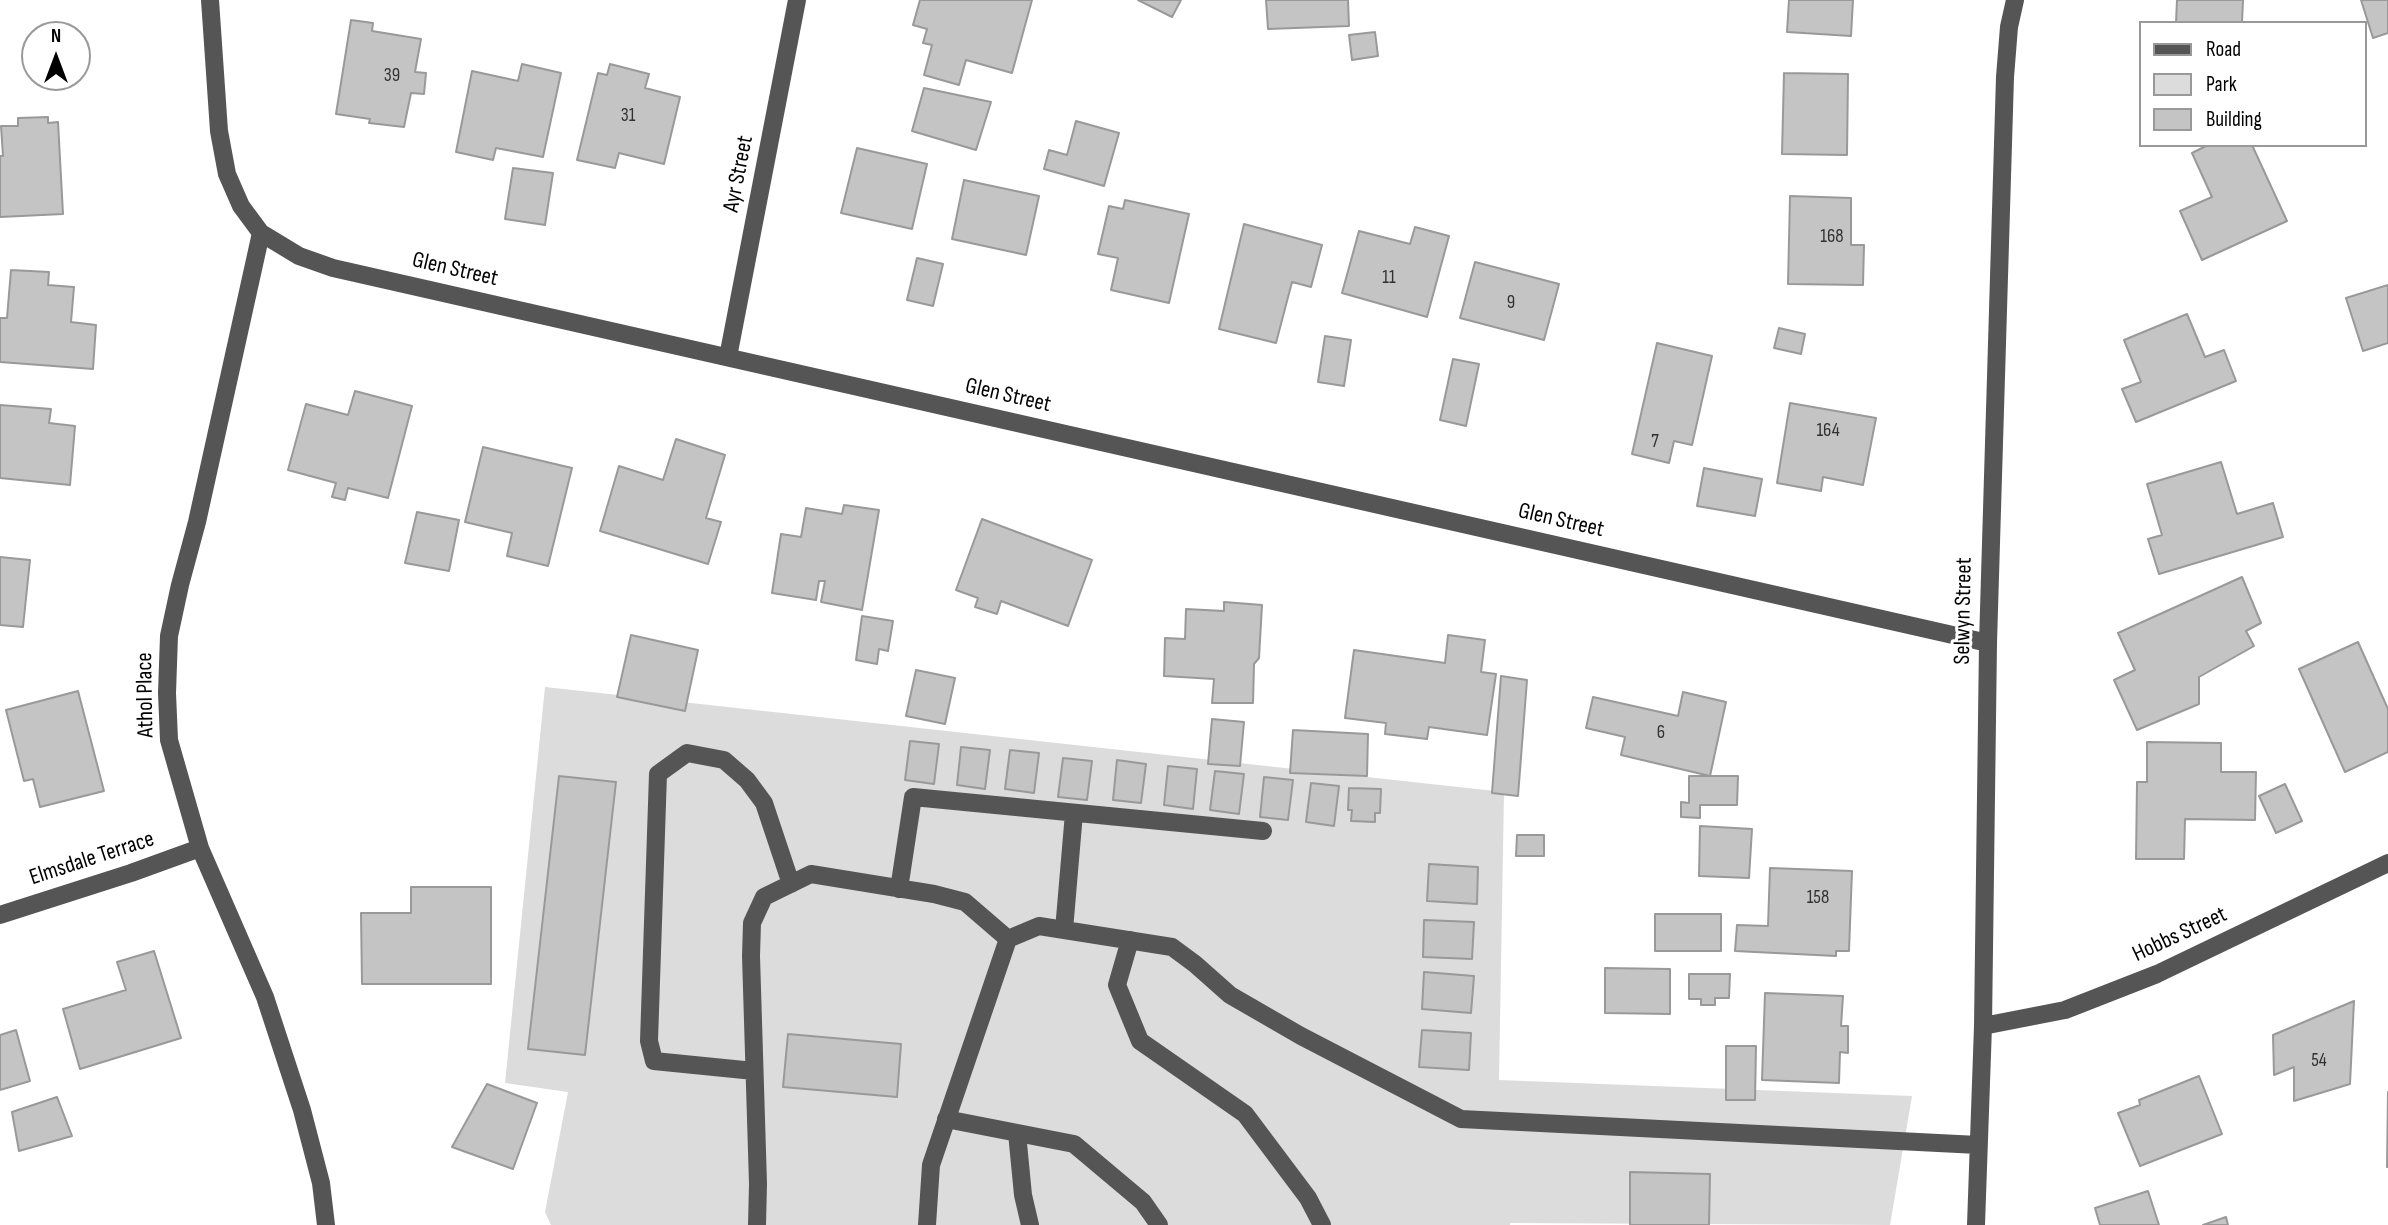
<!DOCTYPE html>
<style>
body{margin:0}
#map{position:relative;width:2388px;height:1225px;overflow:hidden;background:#fff;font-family:"Sofia Sans Condensed",sans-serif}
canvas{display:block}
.legend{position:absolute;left:2139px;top:21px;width:228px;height:126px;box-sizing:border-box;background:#fff;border:2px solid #999;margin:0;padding:9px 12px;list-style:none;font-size:21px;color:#000}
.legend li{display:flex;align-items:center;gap:14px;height:35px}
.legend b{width:35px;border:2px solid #999}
.north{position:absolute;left:21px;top:21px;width:70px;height:70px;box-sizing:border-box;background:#fff;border:2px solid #999;border-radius:50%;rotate:0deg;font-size:19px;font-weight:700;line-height:28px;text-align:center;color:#000}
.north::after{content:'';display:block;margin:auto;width:24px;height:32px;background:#000;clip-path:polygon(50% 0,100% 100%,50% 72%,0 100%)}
</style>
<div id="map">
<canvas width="2388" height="1225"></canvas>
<ul class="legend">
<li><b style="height:9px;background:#555"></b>Road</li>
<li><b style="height:19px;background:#dcdcdc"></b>Park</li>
<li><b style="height:19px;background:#c4c4c4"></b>Building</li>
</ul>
<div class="north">N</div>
</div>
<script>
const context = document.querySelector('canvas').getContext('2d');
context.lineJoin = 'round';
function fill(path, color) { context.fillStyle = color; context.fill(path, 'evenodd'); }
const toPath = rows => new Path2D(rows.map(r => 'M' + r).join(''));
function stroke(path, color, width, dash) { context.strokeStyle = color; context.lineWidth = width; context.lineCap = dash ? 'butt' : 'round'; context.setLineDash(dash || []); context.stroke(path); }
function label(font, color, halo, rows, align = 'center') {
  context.font = font + ' "Sofia Sans Condensed",sans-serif'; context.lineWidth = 6; context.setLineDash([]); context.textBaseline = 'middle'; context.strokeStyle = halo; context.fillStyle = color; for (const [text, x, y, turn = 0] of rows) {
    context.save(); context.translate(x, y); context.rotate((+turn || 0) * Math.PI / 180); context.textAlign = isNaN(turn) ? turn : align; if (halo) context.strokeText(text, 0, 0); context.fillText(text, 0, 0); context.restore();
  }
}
fill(toPath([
 [545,687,1504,792,1499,1080,1912,1096,1890,1225,1510,1223,1510,1225,551,1225,545,1212,568,1092,505,1083]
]), '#dcdcdc');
const building = toPath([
 [920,0,1032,0,1012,73,966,60,959,85,924,75,932,45,923,43,927,29,913,25,920,0],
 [1138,0,1181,0,1172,17,1138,0],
 [1266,0,1348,0,1349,26,1268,29,1266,0],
 [1789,0,1853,0,1851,36,1787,32,1789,0],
 [2177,0,2243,0,2242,23,2176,23,2177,0],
 [2361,0,2388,0,2388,33,2373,38,2361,0],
 [351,20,373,23,372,31,421,39,415,72,426,73,424,94,411,93,404,127,369,123,370,119,336,114,351,20],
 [1375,32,1378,56,1352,60,1349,35,1375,32],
 [522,64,561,73,543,157,496,148,493,160,456,152,472,71,518,81,522,64],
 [610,64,649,74,645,88,680,97,664,164,619,153,615,168,577,160,598,73,607,75,610,64],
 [1784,73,1848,74,1847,155,1782,154,1784,73],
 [924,88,991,102,976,150,912,131,924,88],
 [48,117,48,123,58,122,63,214,0,217,0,156,3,156,1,126,18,126,18,118,48,117],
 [1076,121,1119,133,1104,186,1044,169,1049,150,1067,155,1076,121],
 [2252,145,2287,221,2202,260,2180,211,2212,197,2192,153,2208,145,2252,145],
 [857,148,927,164,912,229,841,213,857,148],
 [513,168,553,173,545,225,505,219,513,168],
 [964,180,1039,196,1026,255,952,239,964,180],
 [1790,196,1851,198,1851,245,1864,245,1863,285,1788,284,1790,196],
 [1125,200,1189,214,1169,303,1111,290,1118,258,1098,254,1109,206,1123,209,1125,200],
 [1244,224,1322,245,1311,287,1292,282,1276,343,1219,329,1244,224],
 [1415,227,1449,236,1427,317,1342,293,1359,231,1410,244,1415,227],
 [917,258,943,264,933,306,907,300,917,258],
 [1475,262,1559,284,1544,340,1460,318,1475,262],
 [11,270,49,272,48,285,74,287,71,322,96,325,93,369,0,362,0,318,7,318,11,270],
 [2388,285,2388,343,2363,351,2346,298,2388,285],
 [2187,314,2205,357,2224,350,2236,381,2136,422,2122,389,2141,382,2124,340,2187,314],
 [1779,328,1805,334,1801,354,1774,348,1779,328],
 [1325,336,1351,340,1344,386,1318,382,1325,336],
 [1657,343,1712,356,1692,445,1674,441,1669,463,1632,454,1657,343],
 [1453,359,1479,364,1466,426,1440,420,1453,359],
 [355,391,412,406,388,498,348,488,345,500,332,497,336,483,288,470,306,404,348,415,355,391],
 [1790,403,1876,418,1863,485,1823,477,1821,491,1777,483,1790,403],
 [0,405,51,409,49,423,75,426,70,485,0,478,0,405],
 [676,439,725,455,706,518,721,522,708,564,600,531,619,466,663,480,676,439],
 [483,447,572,468,548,566,507,556,512,533,465,522,483,447],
 [2221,462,2237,514,2273,503,2283,537,2159,574,2148,539,2162,535,2147,484,2221,462],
 [1704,468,1762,479,1755,516,1697,506,1704,468],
 [844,505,879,510,862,610,821,602,825,581,819,581,816,600,772,593,781,534,801,537,806,508,842,514,844,505],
 [417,512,459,520,449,571,405,563,417,512],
 [982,519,1092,560,1068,626,1001,601,997,614,975,607,978,598,956,590,982,519],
 [0,557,30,560,23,627,0,625,0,557],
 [2242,577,2261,623,2246,631,2254,646,2199,677,2199,704,2137,730,2114,680,2135,670,2118,633,2242,577],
 [1224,602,1262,605,1259,658,1254,664,1253,703,1212,703,1214,679,1164,676,1165,638,1185,639,1186,609,1224,611,1224,602],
 [862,616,893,621,888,651,879,649,877,664,856,660,862,616],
 [631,635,698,650,685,711,617,697,631,635],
 [1448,635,1485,640,1481,672,1496,674,1487,735,1429,727,1427,739,1385,734,1386,723,1345,718,1354,650,1445,663,1448,635],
 [2358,642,2388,709,2388,752,2345,772,2299,669,2358,642],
 [916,670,955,678,945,724,906,716,916,670],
 [1501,676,1527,680,1518,796,1492,793,1501,676],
 [78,691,104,791,40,807,33,779,24,781,6,710,78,691],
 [1683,692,1726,702,1710,776,1621,755,1625,737,1586,728,1593,697,1678,716,1683,692],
 [1212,719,1244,722,1240,766,1208,764,1212,719],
 [1293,730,1368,734,1367,776,1290,773,1293,730],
 [910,741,939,744,934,784,905,780,910,741],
 [2147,742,2221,743,2221,772,2256,772,2255,820,2185,819,2184,859,2136,859,2137,782,2147,782,2147,742],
 [961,747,990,750,985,789,957,785,961,747],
 [1010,750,1039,753,1034,793,1005,789,1010,750],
 [1063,758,1092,761,1087,800,1058,797,1063,758],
 [1117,760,1146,764,1141,803,1113,800,1117,760],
 [1168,766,1197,769,1193,809,1164,805,1168,766],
 [1215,771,1244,774,1239,814,1210,810,1215,771],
 [559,776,616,782,585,1055,528,1049,559,776],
 [1689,776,1738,776,1737,805,1700,805,1700,818,1681,817,1681,802,1689,803,1689,776],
 [1264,777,1293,780,1288,820,1260,817,1264,777],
 [1311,783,1339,786,1334,826,1306,822,1311,783],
 [2285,784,2302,821,2276,833,2259,796,2285,784],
 [1349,788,1381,789,1380,813,1375,813,1375,822,1351,821,1352,810,1348,810,1349,788],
 [1700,826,1752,829,1749,878,1699,876,1700,826],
 [1517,835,1544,835,1544,856,1516,856,1517,835],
 [1429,864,1478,867,1477,904,1427,901,1429,864],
 [1770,868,1852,871,1849,951,1836,951,1836,956,1735,951,1737,925,1768,926,1770,868],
 [411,887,491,887,491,984,362,984,361,913,411,913,411,887],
 [1655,914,1721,914,1721,951,1655,951,1655,914],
 [1424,920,1474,922,1472,959,1423,957,1424,920],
 [154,951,181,1038,80,1069,63,1009,126,990,117,962,154,951],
 [1605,968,1670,969,1670,1014,1605,1013,1605,968],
 [1424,972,1474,976,1471,1013,1422,1009,1424,972],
 [1689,974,1730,974,1729,998,1715,998,1715,1005,1701,1005,1701,999,1689,999,1689,974],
 [1765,993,1843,996,1841,1026,1848,1026,1848,1053,1840,1052,1839,1083,1762,1080,1765,993],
 [2354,1001,2350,1084,2294,1101,2294,1067,2274,1075,2273,1035,2354,1001],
 [16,1030,30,1081,0,1090,0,1035,16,1030],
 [1422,1030,1471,1033,1469,1070,1419,1067,1422,1030],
 [788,1034,901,1044,897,1097,783,1087,788,1034],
 [1726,1046,1756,1046,1755,1100,1726,1100,1726,1046],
 [2199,1076,2222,1134,2140,1166,2118,1113,2140,1105,2139,1100,2199,1076],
 [487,1084,537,1103,513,1169,452,1147,487,1084],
 [2388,1092,2388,1167,2387,1167,2388,1092],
 [57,1097,72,1136,19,1151,12,1112,57,1097],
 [1630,1172,1710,1174,1709,1225,1630,1225,1630,1172],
 [2148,1191,2159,1225,2100,1225,2095,1208,2148,1191],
 [2226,1217,2228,1225,2203,1225,2226,1217]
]);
fill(building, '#c4c4c4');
stroke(building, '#999', 2);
stroke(toPath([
 [210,0,219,131,227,174,241,206,261,233,299,256,333,268,1988,643],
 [261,233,197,522,180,585,169,636,167,693,169,740,200,848,265,997,302,1110,321,1183,326,1225],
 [728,357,797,0],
 [899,889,913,797,1263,831],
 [0,915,131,873,200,848],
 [1064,930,1074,813],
 [1130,940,1117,985,1140,1041,1245,1114,1308,1198,1322,1225],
 [1983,1026,2065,1010,2157,974,2388,863],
 [754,1071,654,1061,649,1041,658,774,687,753,724,760,747,780,764,803,791,884],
 [946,1119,1074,1144,1143,1202,1159,1225],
 [1017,1133,1023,1195,1030,1225],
 [757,1225,758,1184,751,956,752,923,764,897,811,874,934,894,965,902,1008,939],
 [927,1225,931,1165,1008,939,1039,926,1172,947,1195,964,1230,995,1301,1036,1461,1119,1978,1145],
 [1976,1225,1983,1026,1988,643,2002,177,2005,77,2009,27,2015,0]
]), '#555', 18);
label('19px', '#313131', null, [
 ["39",392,76],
 ["31",628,116],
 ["168",1832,237],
 ["11",1389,278],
 ["9",1511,303],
 ["164",1828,431],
 ["7",1655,442],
 ["6",1661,733],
 ["158",1818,898],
 ["54",2319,1061]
]);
label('23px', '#000', '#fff', [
 ["Ayr Street",739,174,-79],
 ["Glen Street",455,270,13],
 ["Glen Street",1008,396,13],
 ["Glen Street",1561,521,13],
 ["Selwyn Street",1964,611,-89],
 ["Athol Place",146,695,-91],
 ["Elmsdale Terrace",92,859,-18],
 ["Hobbs Street",2180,935,-25]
]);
</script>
